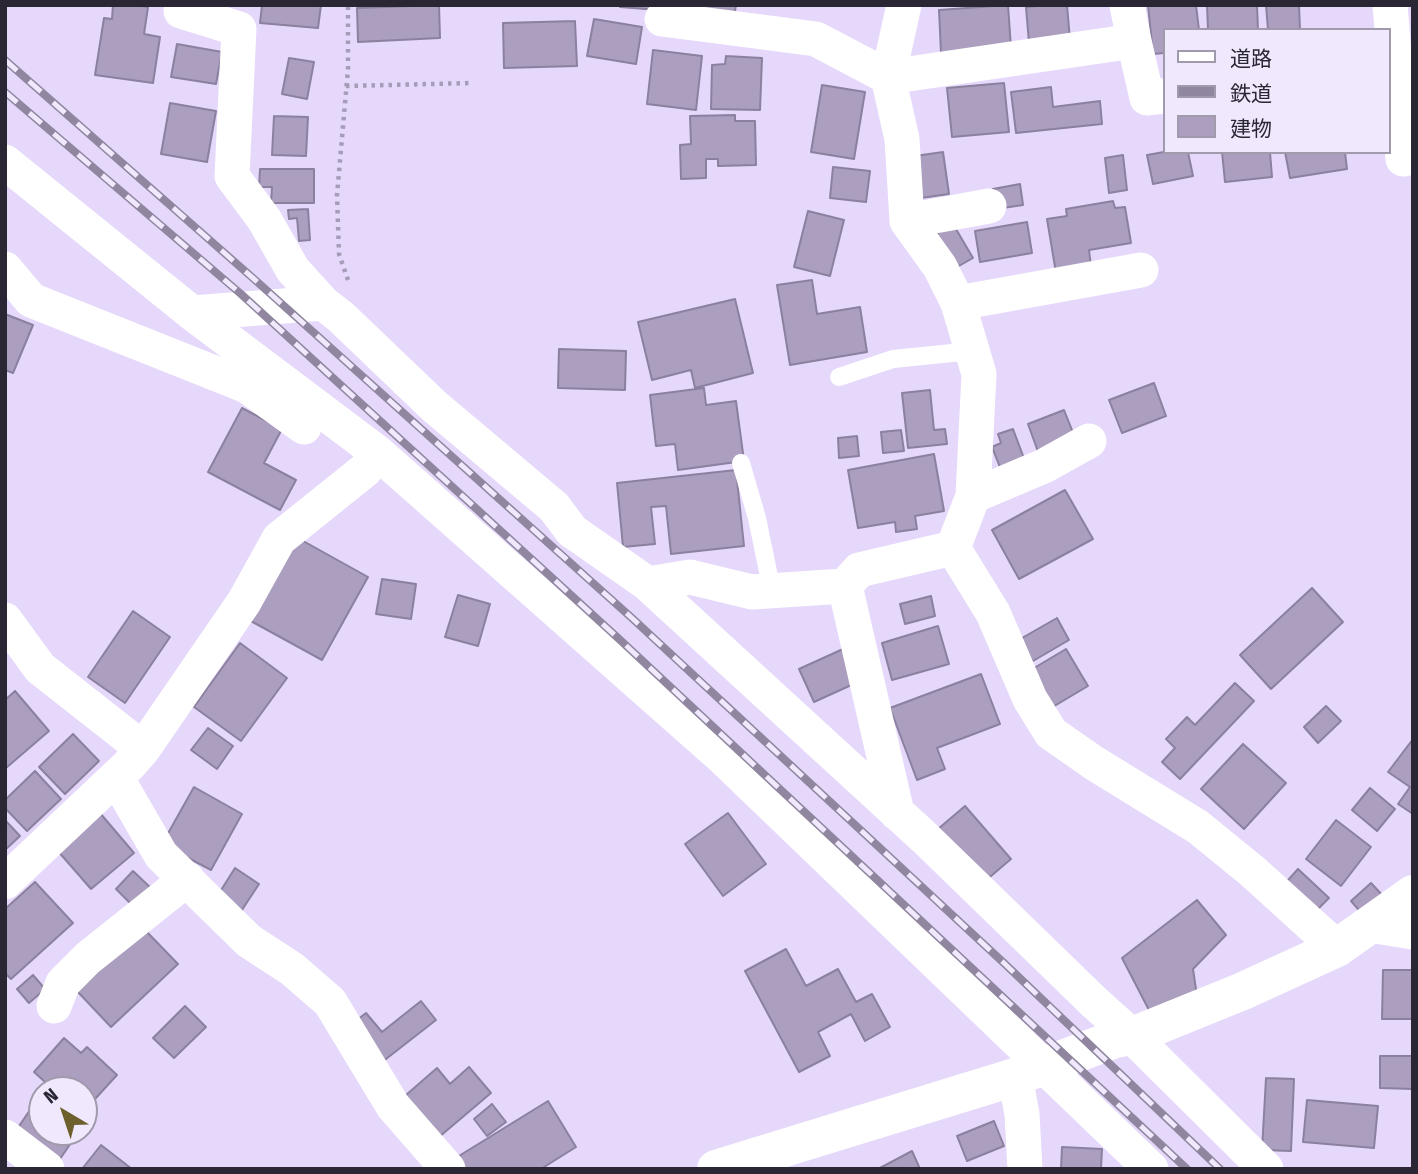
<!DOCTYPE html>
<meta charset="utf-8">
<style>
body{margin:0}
#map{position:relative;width:1418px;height:1174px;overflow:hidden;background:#e6d8fb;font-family:"Fira Sans Condensed","Noto Sans JP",sans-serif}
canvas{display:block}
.frame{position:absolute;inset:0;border:7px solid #2b2633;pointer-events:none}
.legend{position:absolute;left:1163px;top:28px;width:228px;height:126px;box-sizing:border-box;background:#f0e8fd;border:2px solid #a19aac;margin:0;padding:9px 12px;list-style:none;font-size:21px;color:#2b2633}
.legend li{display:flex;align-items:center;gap:14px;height:35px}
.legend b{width:35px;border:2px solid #a19aac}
.north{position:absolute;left:28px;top:1076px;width:70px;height:70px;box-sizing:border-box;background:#f0e8fd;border:2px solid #a19aac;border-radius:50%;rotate:321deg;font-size:19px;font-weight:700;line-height:28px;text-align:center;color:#2b2633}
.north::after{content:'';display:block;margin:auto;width:24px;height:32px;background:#6d602d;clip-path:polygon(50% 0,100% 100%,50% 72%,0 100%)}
</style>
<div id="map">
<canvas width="1418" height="1174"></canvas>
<div class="frame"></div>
<ul class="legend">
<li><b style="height:9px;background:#fff"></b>道路</li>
<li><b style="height:9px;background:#90869f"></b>鉄道</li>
<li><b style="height:19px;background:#ab9ebf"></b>建物</li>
</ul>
<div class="north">N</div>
</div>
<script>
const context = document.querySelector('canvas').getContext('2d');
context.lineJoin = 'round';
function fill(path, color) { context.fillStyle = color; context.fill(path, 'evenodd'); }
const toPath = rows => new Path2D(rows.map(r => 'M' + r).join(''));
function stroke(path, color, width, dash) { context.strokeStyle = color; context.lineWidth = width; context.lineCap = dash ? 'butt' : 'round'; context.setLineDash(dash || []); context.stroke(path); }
const building = toPath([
 [113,5,135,5,148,7,144,34,160,37,153,83,95,75,104,18,112,19,113,5],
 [262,5,321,5,318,28,260,23,262,5],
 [439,5,440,38,358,42,357,8,439,5],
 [620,5,671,5,671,11,620,7,620,5],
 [690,5,736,5,733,24,690,5],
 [1008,5,1011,48,941,53,939,10,1008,5],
 [1046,5,1067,5,1070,40,1029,43,1026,7,1046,5],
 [1148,5,1196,5,1199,30,1164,30,1164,53,1153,54,1148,5],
 [1207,5,1257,5,1258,30,1208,30,1207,5],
 [1266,5,1299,5,1300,30,1268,30,1266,5],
 [594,19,642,27,636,64,587,56,594,19],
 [575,21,577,66,504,68,503,23,575,21],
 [177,44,222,52,216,84,171,77,177,44],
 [653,50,702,56,696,110,647,104,653,50],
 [726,56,762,58,760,110,711,109,712,65,725,64,726,56],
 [289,58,314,62,307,99,282,94,289,58],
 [1004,83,1009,132,952,137,947,88,1004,83],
 [822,85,865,92,854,159,811,152,822,85],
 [1051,87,1053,107,1100,101,1102,124,1016,133,1011,92,1051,87],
 [170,103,216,111,207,162,161,154,170,103],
 [735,115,735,121,755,121,756,165,718,166,718,159,706,159,706,178,681,179,680,145,691,144,690,116,735,115],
 [274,116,308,117,306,156,272,155,274,116],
 [943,152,949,194,921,198,915,156,943,152],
 [1164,152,1188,152,1193,176,1153,184,1147,155,1164,152],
 [1222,152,1270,152,1272,177,1225,182,1222,152],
 [1285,152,1345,152,1347,169,1290,178,1285,152],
 [1123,155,1127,190,1109,193,1105,158,1123,155],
 [833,167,870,171,866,202,830,198,833,167],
 [260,169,314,169,314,203,271,203,272,187,259,187,260,169],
 [1020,184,1023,205,996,209,993,189,1020,184],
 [1113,201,1115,208,1125,207,1131,243,1089,250,1091,267,1056,273,1047,219,1067,216,1066,209,1113,201],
 [308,209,310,240,299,241,297,218,289,219,288,210,308,209],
 [808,211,844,220,830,276,794,267,808,211],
 [1027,222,1032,253,980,262,975,231,1027,222],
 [953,224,973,258,950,271,930,238,953,224],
 [812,280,817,314,860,307,867,352,790,365,777,285,812,280],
 [735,299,753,373,695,388,691,370,652,380,638,322,735,299],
 [5,314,33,325,13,373,5,370,5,314],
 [559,349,626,351,625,390,558,388,559,349],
 [1154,383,1166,416,1122,433,1109,400,1154,383],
 [704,388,706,405,736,401,744,461,678,470,675,444,656,446,650,395,704,388],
 [930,390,934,430,945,429,947,444,908,448,902,393,930,390],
 [242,408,282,429,264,463,296,480,280,510,208,472,242,408],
 [1064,410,1078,445,1041,460,1028,424,1064,410],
 [1013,429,1025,461,1001,470,992,447,1001,443,998,434,1013,429],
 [901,430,904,451,883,453,881,432,901,430],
 [857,436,859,456,839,458,838,438,857,436],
 [934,454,944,511,915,516,917,529,896,532,895,522,858,528,848,470,934,454],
 [736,470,744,546,671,554,666,506,651,507,655,544,623,547,617,483,736,470],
 [1065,490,1093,539,1019,579,992,530,1065,490],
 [296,537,368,577,322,660,249,620,296,537],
 [382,579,416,584,411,619,376,614,382,579],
 [1312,588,1343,622,1271,689,1240,655,1312,588],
 [458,595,490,604,478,646,445,637,458,595],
 [931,596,935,616,905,624,900,604,931,596],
 [133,611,170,637,125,703,88,677,133,611],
 [1057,618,1069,640,1021,668,1008,646,1057,618],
 [938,626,949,664,892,680,882,643,938,626],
 [240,643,287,678,241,741,194,707,240,643],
 [843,649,858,682,814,702,799,669,843,649],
 [1066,649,1088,686,1046,711,1024,674,1066,649],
 [981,674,1000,724,937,748,945,769,917,780,890,708,981,674],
 [1235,683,1254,701,1180,779,1162,762,1175,748,1166,739,1187,717,1195,725,1235,683],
 [15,691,49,731,6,768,5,700,15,691],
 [1326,706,1341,721,1318,743,1304,727,1326,706],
 [208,728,233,746,217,769,191,750,208,728],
 [73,734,99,761,65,794,39,767,73,734],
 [1413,739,1413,814,1398,804,1410,787,1388,772,1413,739],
 [1243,744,1286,783,1244,829,1201,789,1243,744],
 [35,771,61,799,27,831,5,808,5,800,35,771],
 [194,787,242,814,211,870,162,844,194,787],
 [1370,788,1395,809,1377,831,1352,810,1370,788],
 [965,806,1011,859,984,882,938,829,965,806],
 [100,813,134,853,91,889,57,850,100,813],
 [728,813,766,864,723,896,685,844,728,813],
 [5,820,20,836,5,850,5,820],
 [1336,820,1371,847,1341,886,1306,859,1336,820],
 [235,868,259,884,240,913,216,898,235,868],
 [1298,869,1329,898,1311,916,1281,888,1298,869],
 [133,871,153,890,135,908,116,889,133,871],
 [35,882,73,923,11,979,5,973,5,909,35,882],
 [1371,883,1385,898,1365,917,1351,901,1371,883],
 [1197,900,1226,935,1193,969,1197,996,1151,1014,1122,958,1197,900],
 [144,929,178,964,111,1027,77,991,144,929],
 [786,949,806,986,838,969,856,1002,872,994,890,1027,865,1041,851,1014,818,1032,830,1056,799,1072,745,971,786,949],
 [1383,970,1413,970,1413,1019,1382,1019,1383,970],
 [33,975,45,989,29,1003,17,989,33,975],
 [421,1001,436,1020,377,1066,348,1027,366,1013,382,1032,421,1001],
 [185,1006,206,1027,174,1058,153,1038,185,1006],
 [64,1038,81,1053,87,1047,117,1075,84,1111,84,1090,54,1090,34,1072,64,1038],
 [1380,1056,1413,1056,1413,1089,1380,1088,1380,1056],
 [469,1067,491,1093,432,1143,398,1102,437,1068,450,1084,469,1067],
 [1266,1078,1294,1079,1291,1151,1262,1150,1266,1078],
 [1307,1100,1378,1106,1374,1148,1303,1142,1307,1100],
 [548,1101,576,1147,541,1169,460,1169,454,1159,548,1101],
 [492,1104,506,1122,487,1136,474,1119,492,1104],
 [32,1107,42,1114,42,1132,68,1132,75,1137,60,1159,17,1129,32,1107],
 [994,1121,1004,1146,967,1161,957,1136,994,1121],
 [101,1145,132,1169,82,1169,101,1145],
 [1062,1147,1102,1149,1101,1169,1061,1169,1062,1147],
 [912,1151,920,1169,878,1169,912,1151]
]);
fill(building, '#ab9ebf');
stroke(building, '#8c809f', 2);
stroke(toPath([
 [346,86,473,83],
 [348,280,339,254,337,195,348,69,348,5]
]), '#a79cb7', 4.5, [3.5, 5]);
stroke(toPath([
 [839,377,893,359,972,351],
 [741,463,757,518,772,591]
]), '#fff', 18);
stroke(toPath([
 [182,5,181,11,239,29,232,176,264,219,293,270,323,303],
 [1390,5,1403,159,1413,157],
 [662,19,816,39,888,77,1134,41,1127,5],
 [1134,41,1147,98,1164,96],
 [5,162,192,313,323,303,341,317,434,406,554,507,572,531,648,584,925,838,1094,1002,1132,1036,1266,1169],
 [907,221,989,206],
 [5,269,31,300,247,386,304,427],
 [958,303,1141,270],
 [192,313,378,453,722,757,1151,1169],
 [973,496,1044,466,1089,441],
 [953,548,993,613,1030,699,1051,733,1094,763,1198,827,1252,871,1337,948],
 [648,584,690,577,752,592,845,586,859,570,953,548,973,496,979,374,958,303,940,267,907,221,902,139,888,77,904,5],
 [845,586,897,813],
 [5,620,40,668,143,749],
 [116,777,161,855,249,941,292,969,330,1002,393,1106,448,1169],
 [5,882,130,764,143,749,244,602,279,539,365,470,378,453],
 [1369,925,1413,932],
 [54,1006,63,983,88,958,187,879],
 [1015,1077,1022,1114,1025,1169],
 [5,1137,47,1169]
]), '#fff', 35);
stroke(toPath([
 [716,1169,1015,1077,1115,1039,1132,1036,1243,991,1337,948,1413,894]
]), '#fff', 38);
const rail = toPath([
 [5,60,254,279,633,619,1005,964,1220,1169],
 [5,92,241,294,618,638,1187,1169]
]);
stroke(rail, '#90869f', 8);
stroke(rail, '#f0e8fd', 5, [16]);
</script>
